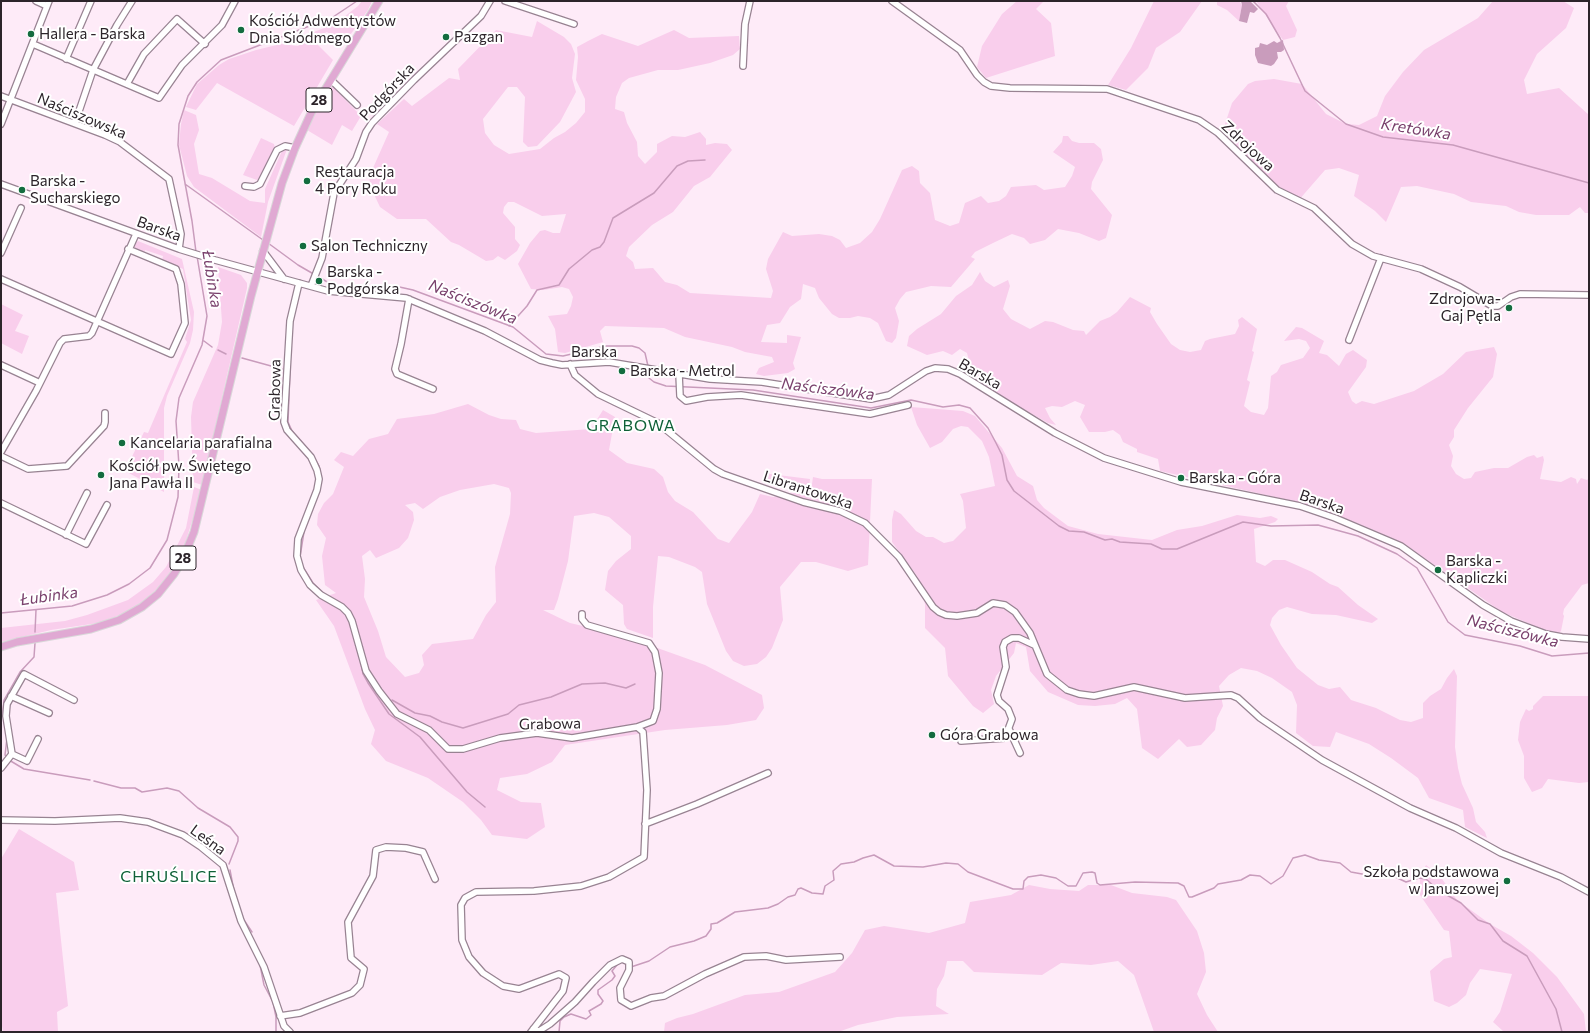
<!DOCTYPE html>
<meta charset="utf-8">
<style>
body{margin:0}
#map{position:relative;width:1590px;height:1033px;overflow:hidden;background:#feebf8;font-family:Commissioner,sans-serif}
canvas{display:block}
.frame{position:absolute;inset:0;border:2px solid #2c242a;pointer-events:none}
</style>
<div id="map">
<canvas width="1590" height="1033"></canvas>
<div class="frame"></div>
</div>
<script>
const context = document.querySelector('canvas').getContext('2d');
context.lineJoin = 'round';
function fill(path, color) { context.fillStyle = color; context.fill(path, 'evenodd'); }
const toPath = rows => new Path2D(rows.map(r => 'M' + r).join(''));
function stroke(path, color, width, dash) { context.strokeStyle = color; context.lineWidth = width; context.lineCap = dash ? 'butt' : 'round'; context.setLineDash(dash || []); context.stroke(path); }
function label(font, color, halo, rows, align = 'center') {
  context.font = font + ' Commissioner,sans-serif'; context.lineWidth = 4; context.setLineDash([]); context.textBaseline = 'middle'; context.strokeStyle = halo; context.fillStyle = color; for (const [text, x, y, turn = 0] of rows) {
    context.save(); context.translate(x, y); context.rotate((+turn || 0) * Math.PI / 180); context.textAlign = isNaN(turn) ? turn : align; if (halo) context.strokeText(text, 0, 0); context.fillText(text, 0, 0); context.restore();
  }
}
fill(toPath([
 [362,1,372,1,368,10,343,45,327,32,312,39,333,60,294,126,217,83,196,110,186,107,197,84,219,65,229,59,256,50,281,44,298,46,311,33,335,24,358,6],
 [1017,1,1044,1,1036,9,1051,23,1055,56,986,78,977,67,982,46,1002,14],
 [1154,1,1202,1,1180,32,1156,48,1148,68,1126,90,1108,85,1131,48],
 [1217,1,1239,1,1242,5,1239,21,1227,10,1217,5],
 [1256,1,1289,1,1286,6,1297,30,1295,37,1283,40],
 [1493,1,1563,1,1574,8,1566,28,1537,54,1524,80,1527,94,1559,88,1589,115,1589,213,1585,213,1580,207,1569,215,1536,215,1519,212,1506,206,1471,202,1454,194,1417,186,1401,187,1386,222,1375,211,1354,196,1359,175,1339,168,1325,170,1298,201,1261,174,1223,130,1232,103,1248,84,1255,81,1274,79,1302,84,1326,114,1346,124,1359,125,1377,116,1385,96,1403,72,1424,50,1478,18],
 [537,21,564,37,571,44,575,54,572,78,576,92,560,122,537,146,528,147,523,142,525,97,517,87,508,87,483,119,485,133,494,145,509,154,540,149,554,138,565,132,576,123,585,112,585,99,576,80,578,57,577,47,588,41,602,34,638,46,674,30,689,38,739,36,740,49,733,55,710,63,678,70,658,70,629,78,622,83,616,97,615,109,624,112,627,123,637,142,638,156,645,164,657,152,657,144,672,136,685,137,700,132,706,139,706,145,715,143,727,144,732,150,710,177,694,186,673,212,652,225,629,247,626,256,633,262,635,269,653,268,665,282,677,285,690,293,771,298,773,291,766,269,768,259,783,232,792,236,819,234,832,236,840,240,846,248,860,243,872,232,880,219,902,170,912,166,919,171,920,183,930,193,935,220,950,226,959,223,965,203,981,196,988,203,999,201,1006,196,1011,187,1036,185,1044,190,1065,187,1072,176,1075,167,1053,152,1062,142,1063,136,1068,136,1072,141,1079,143,1094,143,1101,149,1103,160,1092,182,1091,189,1112,215,1106,238,1099,241,1079,233,1058,229,1045,240,1030,244,1024,238,1012,234,993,243,975,252,971,257,975,259,951,287,931,286,906,292,900,299,895,308,899,321,896,338,892,343,886,341,878,323,870,318,858,316,850,318,839,318,832,314,819,298,815,288,803,284,801,299,790,307,780,323,767,325,761,342,787,343,787,335,801,337,793,363,795,369,788,373,764,376,756,374,759,368,774,362,772,357,745,352,732,347,685,337,664,328,605,326,600,331,603,342,565,353,558,352,555,329,548,316,567,314,571,306,573,297,569,289,562,287,543,290,531,289,518,264,530,243,540,231,545,230,553,233,560,233,566,214,542,216,514,202,508,202,504,207,503,213,515,227,515,239,520,245,517,251,505,260,498,256,493,260,486,261,459,245,451,242,426,219,397,219,380,207,371,188,369,177,389,132,377,124,404,99,412,106,449,78,460,80,458,69,496,30,532,37],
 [332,86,361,116,352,131,342,125,332,145,307,130,316,110],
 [184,110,196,115,199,130,194,144,199,174,212,178,250,201,265,203,265,189,282,151,284,148,287,149,268,202,261,237,194,187,187,176,179,145,181,124],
 [261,138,274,144,275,148,261,178,257,180,243,175],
 [138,241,182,259,194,312,193,330,190,343,167,396,164,408,164,492,125,471,144,432,148,433,187,342,185,339,191,320,183,269,162,260,163,256,145,250,144,253,136,250,134,245],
 [218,267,241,275,247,283,247,288,202,485,193,482,191,417,193,402,218,345,222,322],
 [980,272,985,281,994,287,1008,280,1010,286,1003,309,1011,319,1030,329,1045,321,1053,322,1073,330,1084,331,1086,335,1100,321,1110,317,1117,312,1130,297,1151,308,1150,312,1157,324,1171,344,1180,350,1190,352,1201,350,1205,341,1210,339,1235,334,1239,326,1238,320,1242,317,1257,329,1252,351,1254,352,1247,380,1250,382,1244,406,1251,412,1264,415,1268,408,1271,376,1277,372,1281,365,1303,358,1310,348,1306,341,1299,339,1284,341,1296,327,1302,328,1324,341,1319,353,1327,355,1339,366,1346,354,1353,350,1367,360,1366,367,1348,392,1352,401,1356,404,1362,401,1374,404,1414,391,1443,374,1466,352,1494,347,1497,354,1493,377,1468,408,1454,430,1454,437,1449,445,1453,456,1451,466,1456,474,1464,479,1471,478,1475,472,1494,468,1508,468,1527,457,1534,455,1537,458,1543,456,1544,460,1540,479,1561,482,1571,477,1576,479,1577,484,1581,478,1587,480,1589,478,1589,583,1582,585,1564,609,1563,614,1564,616,1561,631,1559,633,1542,629,1502,612,1403,543,1357,523,1297,502,1160,471,1158,459,1137,452,1137,449,1123,442,1120,435,1113,430,1105,432,1089,432,1080,417,1085,405,1075,401,1062,407,1052,406,1045,408,1050,418,1056,425,1048,423,1007,400,973,376,967,353,960,349,952,355,943,351,927,355,907,346,909,336,917,329,941,314,956,296,972,285],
 [1,304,23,315,15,331,29,336,22,354,1,343],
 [468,404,489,415,501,419,516,420,520,429,536,433,591,429,603,410,615,417,609,450,627,463,654,469,663,477,668,492,675,501,693,512,718,539,729,543,752,512,760,494,773,497,799,492,810,498,813,477,822,479,872,479,868,565,848,571,816,562,801,562,780,587,783,620,772,648,766,657,757,664,744,666,733,661,726,651,707,604,702,572,695,567,669,557,658,556,653,607,653,638,627,629,624,624,623,605,605,590,608,571,616,561,631,549,631,536,609,517,594,513,574,516,568,561,558,599,554,610,543,610,570,623,621,635,705,665,762,695,764,708,756,720,727,725,665,730,565,745,552,762,527,774,500,778,497,790,521,802,541,803,545,827,527,839,492,835,481,820,463,802,428,778,386,761,371,744,375,730,365,709,334,626,316,600,336,593,325,585,322,556,326,538,317,525,318,514,324,503,333,494,344,467,334,460,341,452,353,456,369,439,388,434,397,419,434,414],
 [494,484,509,488,511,493,510,514,495,567,496,602,486,615,473,639,432,644,422,655,424,665,419,673,405,677,386,657,378,631,364,597,365,579,362,556,370,550,376,558,399,548,408,538,414,520,413,512,405,505,415,503,423,509,440,497,460,490],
 [911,407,963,411,975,416,1002,448,1017,476,1033,486,1037,500,1044,508,1068,526,1098,534,1152,540,1177,530,1202,526,1237,515,1260,518,1271,516,1278,519,1275,522,1254,529,1256,562,1265,566,1273,560,1285,560,1312,572,1330,584,1338,587,1358,605,1378,619,1372,623,1336,615,1312,614,1287,607,1279,610,1272,618,1270,625,1281,645,1297,668,1318,685,1329,689,1340,687,1351,700,1376,708,1400,720,1411,722,1423,718,1423,703,1430,696,1441,689,1447,678,1454,669,1457,676,1455,747,1458,768,1462,784,1473,808,1476,822,1485,832,1487,838,1465,827,1463,810,1429,798,1418,778,1391,758,1369,744,1336,732,1330,747,1313,746,1296,733,1297,705,1292,692,1272,678,1257,671,1241,668,1229,675,1219,686,1223,706,1217,718,1215,730,1201,745,1187,747,1179,739,1158,759,1142,748,1137,709,1127,698,1115,704,1095,706,1078,705,1048,692,1030,671,1026,647,1016,643,1014,653,996,676,991,690,994,704,983,713,973,706,948,676,945,648,925,628,925,604,917,576,892,542,892,520,894,510,901,514,916,531,926,537,933,537,944,543,953,541,966,528,963,501,960,494,995,486,989,457,982,441,968,427,961,426,953,429,942,442,930,448,917,425],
 [768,469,770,474,810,479,809,487,778,485,766,481],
 [194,487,202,490,183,550,171,573,157,589,140,604,120,615,98,623,51,630,1,642,1,628,65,621,87,615,128,600,153,582,166,567,186,528],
 [1543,696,1589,696,1589,782,1579,783,1548,779,1542,788,1532,792,1524,778,1524,756,1518,740,1520,722,1526,709,1529,711,1533,709,1533,706],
 [19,829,74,862,79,890,56,893,68,1006,57,1012,58,1032,3,1032,1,1020,1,859],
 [1426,865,1440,876,1457,900,1490,924,1511,936,1533,953,1557,977,1584,1014,1586,1032,1503,1031,1493,1022,1500,1012,1512,974,1480,969,1470,983,1466,995,1457,1003,1449,1007,1434,1001,1430,971,1444,959,1452,957,1449,931,1444,930,1420,895,1420,876],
 [1029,885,1050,889,1079,891,1088,885,1111,885,1132,893,1167,897,1176,900,1197,931,1204,953,1206,972,1197,994,1207,1015,1218,1032,1154,1032,1134,975,1118,961,1091,965,1061,963,1042,975,974,972,963,961,947,961,944,976,937,989,936,1006,949,1014,897,1017,858,1025,838,1032,664,1032,665,1023,677,1018,693,1014,745,995,779,992,835,972,852,953,865,930,884,926,929,933,965,923,970,902,1011,895]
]), '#f9ceec');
fill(toPath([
 [1241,1,1250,1,1258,9,1254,13,1250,12,1247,23,1239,21,1242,5],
 [1283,40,1284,50,1281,52,1277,52,1278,58,1274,64,1271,66,1258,63,1255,55,1255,48,1259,47,1260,43,1267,45,1274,41,1277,43]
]), '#c99cbc');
stroke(toPath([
 [1253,1,1266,14,1280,38,1305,91,1346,124,1383,137,1453,145,1589,183],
 [185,184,263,240],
 [268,243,298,265,336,287,366,288,395,286,413,290,513,327,546,354,563,356,606,346,632,346,639,348,645,353,648,366],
 [196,252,192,221,178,145,179,124,188,96,197,82,221,60,333,17,357,1],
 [509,326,527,306,537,290,559,285,569,269,592,250,600,247,604,242,613,218,654,193,677,166,688,161,705,160],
 [204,341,212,347],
 [218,350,226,354],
 [242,358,282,369],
 [290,370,288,422,292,431,311,453],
 [648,370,649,378,654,382,666,386,753,390,871,408,911,400,943,407,959,405,970,408,988,428,996,443,1002,455,1007,480,1014,491,1059,526,1069,531,1084,532,1105,540,1112,539,1120,542,1151,544,1162,549,1177,549,1243,522,1271,526,1318,525,1358,536,1397,554,1417,568,1448,622,1465,635,1520,646,1552,656,1589,653],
 [313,456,319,466,321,477],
 [300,557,304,532],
 [303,567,313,583,325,595],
 [1,613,72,606,107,595,129,584,150,568,167,540,178,497,179,466,176,421,179,398,202,345,207,316,197,256],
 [35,632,36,610],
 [361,663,363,674,368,683,389,714,420,737,467,792,485,807],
 [392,700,415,713,430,716,442,722,463,728,508,714,519,705,551,697,582,684,605,683,626,688,635,684],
 [5,728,3,712,4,700,20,672,34,657,35,643],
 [7,738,5,755,7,757],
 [9,760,24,769,90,780],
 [94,781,121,788,135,788,142,792,167,788,179,791,198,808,230,827,238,837,238,841,229,864],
 [230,870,234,891],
 [242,917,252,932],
 [260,965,264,985,273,1002,276,1017,276,1032],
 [631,967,649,961,670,947,694,941,706,936,711,929,711,924,717,923,735,912,768,908,778,904,788,897,795,895,798,889,801,888,812,893,823,894,825,886,834,880,833,871,841,864,854,862,863,858,874,855,894,866,923,867,946,863,958,864,968,872,1013,889,1023,889,1024,881,1028,877,1041,875,1056,878,1068,886,1076,886,1083,873,1092,872,1095,873,1097,883,1100,885,1135,882,1178,883,1184,886,1189,897,1192,897,1214,888,1218,884,1241,880,1250,875,1260,876,1271,884,1283,876,1293,858,1305,855,1319,860,1340,863,1351,872,1373,876,1393,876,1406,882,1419,878,1426,879,1438,890,1461,903,1478,920,1490,924,1503,941,1527,956,1556,1009,1562,1032],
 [559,1032,560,1021,564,1017,571,1014,586,1019,591,1015,589,1011,601,1004,603,1001,598,994,598,990,612,980,615,976,612,971,617,965]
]), '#c99cbc', 1.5);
const minor = toPath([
 [36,1,47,6],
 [505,1,574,24],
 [892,1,960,50,977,75,984,82,991,86,1010,88,1107,89,1199,120,1218,133,1277,190,1314,208,1352,244,1373,256,1421,269,1460,287,1492,306,1498,306,1511,297,1520,294,1589,295],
 [33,44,159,98,182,65,222,25,235,1],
 [66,59,91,1],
 [743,66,745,24,750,1],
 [331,80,357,105],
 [127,84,144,54,177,19,205,44],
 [1,96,105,135,120,142,169,179,181,234,179,249],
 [75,123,93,70,117,25,132,1],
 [1,124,49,1],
 [1,184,179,249,215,260,328,291,406,298,485,331,540,360,552,363,562,365,609,362,710,379,762,382,871,399,889,395,926,371,935,368,948,369,960,374,1055,433,1104,458,1181,482,1300,506,1335,518,1401,546,1483,605,1511,621,1546,634,1562,637,1589,639],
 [245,186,254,187,260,184,277,150,285,146,295,148],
 [263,251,284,279],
 [1,253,21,208],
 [1,279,171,354,185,323,181,284,176,269,128,249],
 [299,283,290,321,284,422,287,430,311,457,317,470,319,479,317,490,298,539,297,556,301,570,310,585,321,595,342,607,348,613,352,621,366,671,379,691,397,714,429,730,448,749,463,749,500,738,537,733,572,738,637,727,643,732,647,790,644,857,609,877,581,886,534,891,476,892,465,898,461,905,462,940,469,957,483,973,503,986,519,989,559,974,566,978,563,991,531,1032],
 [311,286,322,258,334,193,356,159,366,132,372,123,414,80,481,16,490,1],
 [409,299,401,344,395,369,397,374,433,389],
 [1349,340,1381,258],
 [570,364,575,375,598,394,658,423,714,469,723,474,803,502,840,511,865,523,899,557,933,607,939,612,946,615,957,616,977,613,993,603,1005,605,1015,612,1030,633,1047,674,1067,690,1079,694,1094,696,1134,687,1185,698,1231,695,1238,698,1260,718,1322,760,1410,808,1456,828,1501,853,1561,877,1589,892],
 [1,365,40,383],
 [679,374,680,396,686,401,707,397,741,395,870,414,908,405],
 [1,452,36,391,60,343,64,339,89,336,92,333,136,234],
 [1,456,28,469,67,466,104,426,105,422,105,413],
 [1,503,86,544,107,505],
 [66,535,87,493],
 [582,614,582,619,587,625,649,643,655,652,659,673,657,709,653,721,637,727],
 [11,696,49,713],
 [1009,729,1020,753],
 [38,739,27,761,12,754,6,716,7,704,24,674,74,700],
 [961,741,1005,738,1012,719,1008,709,999,701,997,695,1006,667,1003,647,1005,642,1012,638,1019,638,1034,645],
 [1,768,12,754],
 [1,820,55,821,120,818,148,822,183,835,201,847,223,865,241,921,264,967,284,1026,290,1032],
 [645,824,697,804,768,773],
 [280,1016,300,1013,352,993,360,985,364,969,351,958,348,922,373,876,376,850,386,847,406,848,423,852,435,879],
 [533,1029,539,1031,550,1024,575,1002,593,982,610,965,622,959,629,962,629,970,620,988,621,1000,631,1006,651,998,664,996,705,974,744,957,766,956,786,960,840,957]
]);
const major = toPath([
 [1,647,17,642,91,629,119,620,142,607,158,594,174,574,182,561,194,532,251,296,282,183,295,148,312,111,379,1]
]);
stroke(minor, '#988392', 8);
stroke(major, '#d9d8d9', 9);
stroke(minor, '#fff', 5.5);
stroke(major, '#e0a9d3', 7);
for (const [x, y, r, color] of [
 [241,30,4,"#136c3f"],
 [31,34,4,"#136c3f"],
 [446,37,4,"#136c3f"],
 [307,181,4,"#136c3f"],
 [22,190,4,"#136c3f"],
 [303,246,4,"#136c3f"],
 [319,281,4,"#136c3f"],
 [1509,308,4,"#136c3f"],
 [622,371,4,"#136c3f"],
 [122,443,4,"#136c3f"],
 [101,475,4,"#136c3f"],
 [1181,478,4,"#136c3f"],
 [1438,570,4,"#136c3f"],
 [932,735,4,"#136c3f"],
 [1507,881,4,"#136c3f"]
]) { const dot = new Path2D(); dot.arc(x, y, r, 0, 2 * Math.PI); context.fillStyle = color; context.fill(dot); stroke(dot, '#fff', 1.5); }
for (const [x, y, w] of [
 [319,100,26],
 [183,558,26]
]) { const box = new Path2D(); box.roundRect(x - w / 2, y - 12, w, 24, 3); context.fillStyle = '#fff'; context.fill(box); stroke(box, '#2c242a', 1); }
label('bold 14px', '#2c242a', null, [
 ["28",319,100],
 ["28",183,558]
]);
label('15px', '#2c242a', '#fff', [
 ["Kościół Adwentystów",249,21],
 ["Dnia Siódmego",249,38],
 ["Hallera - Barska",39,34],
 ["Pazgan",454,37],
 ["Restauracja",315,172],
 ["4 Pory Roku",315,189],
 ["Barska -",30,181],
 ["Sucharskiego",30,198],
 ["Salon Techniczny",311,246],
 ["Barska -",327,272],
 ["Podgórska",327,289],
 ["Zdrojowa-",1501,299,"right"],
 ["Gaj Pętla",1501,316,"right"],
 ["Barska - Metrol",630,371],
 ["Kancelaria parafialna",130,443],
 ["Kościół pw. Świętego",109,466],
 ["Jana Pawła II",109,483],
 ["Barska - Góra",1189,478],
 ["Barska -",1446,561],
 ["Kapliczki",1446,578],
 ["Góra Grabowa",940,735],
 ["Szkoła podstawowa",1499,872,"right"],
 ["w Januszowej",1499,889,"right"]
], 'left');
label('15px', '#2c242a', '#fff', [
 ["Podgórska",387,92,-47],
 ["Naściszowska",82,116,23],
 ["Zdrojowa",1248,146,43],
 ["Barska",159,229,20],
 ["Barska",594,352],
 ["Barska",980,374,30],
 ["Grabowa",275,390,-89],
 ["Librantowska",808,490,18],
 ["Barska",1322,502,19],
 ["Grabowa",550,724,-1],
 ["Leśna",208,840,36]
]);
label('italic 16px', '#79406c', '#fff', [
 ["Kretówka",1416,129,9],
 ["Łubinka",212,279,81],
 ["Naściszówka",473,302,22],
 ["Naściszówka",828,389,7],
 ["Łubinka",49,596,-8],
 ["Naściszówka",1513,631,14]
]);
context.letterSpacing = '1px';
label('16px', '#0f6138', '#fff', [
 ["GRABOWA",631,426],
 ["CHRUŚLICE",169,877]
]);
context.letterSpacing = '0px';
</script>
